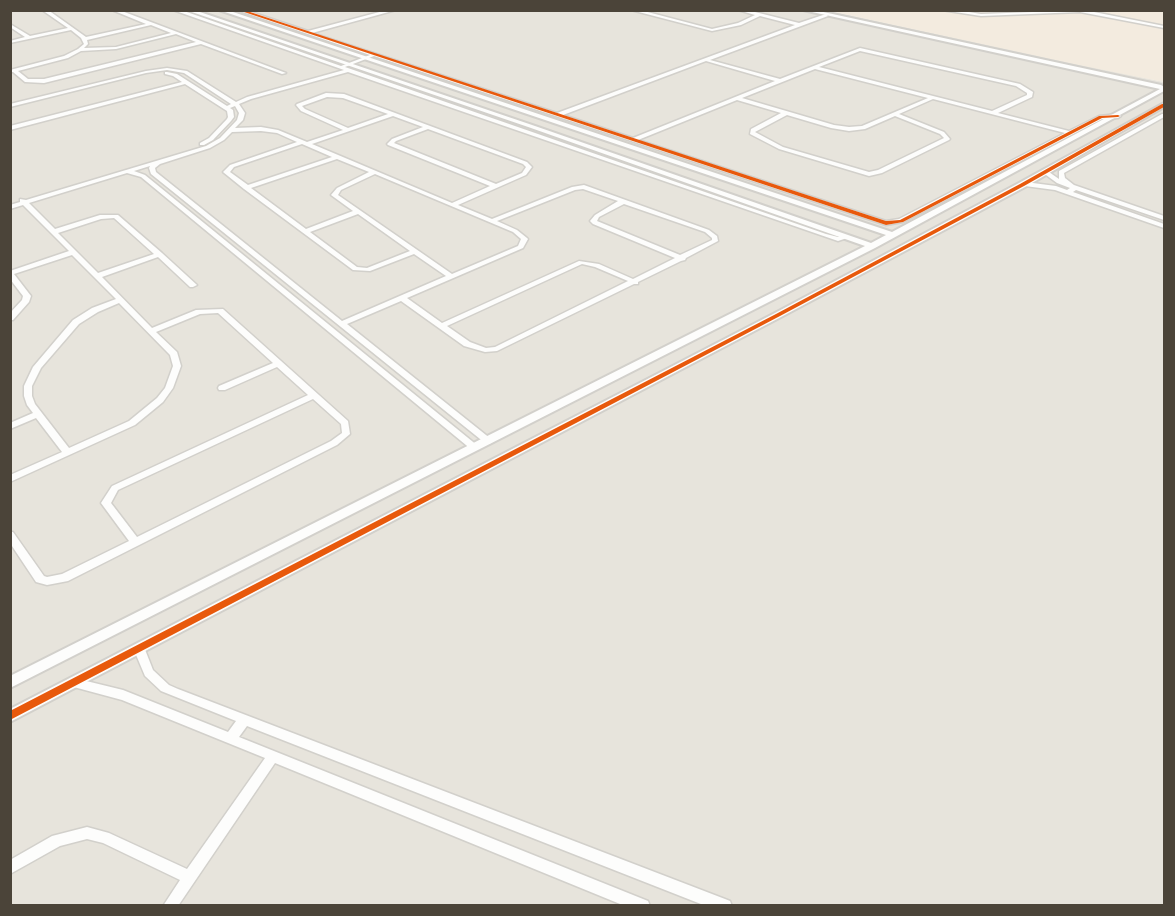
<!DOCTYPE html>
<style>
body{margin:0}
#map{position:relative;width:1175px;height:916px;overflow:hidden;background:#f4f2ee;font-family:Figtree,sans-serif}
canvas{display:block}
.frame{position:absolute;inset:0;border:12px solid #4b4439;pointer-events:none}
</style>
<div id="map">
<canvas width="1175" height="916"></canvas>
<div class="frame"></div>
</div>
<script>
const context = document.querySelector('canvas').getContext('2d');
context.lineJoin = 'round';
function fill(path, color) { context.fillStyle = color; context.fill(path, 'evenodd'); }
const toPath = rows => new Path2D(rows.map(r => 'M' + r).join(''));
function stroke(path, color, width, dash) { context.strokeStyle = color; context.lineWidth = width; context.lineCap = dash ? 'butt' : 'round'; context.setLineDash(dash || []); context.stroke(path); }
fill(toPath([
 [10,11,830,11,1164,82,1164,905,11,905]
]), '#e7e4dc');
fill(toPath([
 [830,11,1164,11,1164,82,1074,64]
]), '#f3ebdf');
const minor = toPath([
 [42,10,48,10,86,37,146,24,112,10,119,10,286,73,282,74,201,44,44,83,25,82,13,72,10,72,10,70,64,56,78,49,84,44,81,38,71,30,10,43,10,41,25,37,10,27,10,24,30,36,68,28,42,10],
 [151,25,171,33,116,47,84,48,88,44,87,40,151,25],
 [176,34,196,42,44,79,28,79,18,71,68,58,81,51,116,49,176,34],
 [173,10,181,10,341,66,370,55,237,10,245,10,308,31,387,10,396,10,312,33,557,113,795,25,760,16,741,25,712,31,631,10,640,10,712,29,738,23,755,15,738,10,747,10,799,23,826,14,828,16,710,60,780,79,860,48,1020,84,1033,92,1032,97,998,113,1069,131,1099,116,1118,114,1121,116,1118,118,1102,119,903,222,886,225,374,56,345,67,826,234,838,237,847,235,850,237,838,241,348,72,251,99,239,104,245,113,243,120,235,128,261,127,278,130,307,142,343,130,301,111,296,105,297,104,326,93,344,94,527,162,532,167,526,175,458,205,492,219,572,187,584,185,709,230,717,236,718,241,686,258,685,260,681,261,638,282,638,284,634,284,497,351,485,352,464,346,401,301,347,324,491,439,492,441,491,443,488,444,485,443,151,174,149,168,150,166,134,171,145,175,478,446,479,448,475,451,472,450,141,177,127,173,29,203,55,229,100,215,118,215,162,253,197,285,193,287,190,287,158,257,102,277,152,328,196,310,223,309,348,421,350,434,337,445,68,581,47,585,36,582,10,543,10,532,13,532,44,576,47,577,62,574,129,541,101,503,112,486,308,395,277,367,225,390,219,390,218,388,219,386,273,363,218,313,200,314,156,332,177,352,181,366,173,388,163,402,135,425,10,482,10,475,62,452,36,418,10,429,10,423,33,413,27,405,24,396,24,386,33,367,73,320,92,308,116,299,72,255,14,274,31,296,29,302,13,320,10,320,10,313,22,300,23,296,10,279,10,271,69,251,23,205,10,209,10,205,20,202,20,199,26,200,206,146,220,138,237,120,239,113,235,106,230,108,233,110,234,117,231,121,213,140,204,145,200,145,200,143,209,138,227,119,228,117,227,111,185,84,10,130,10,126,182,82,173,76,165,74,165,72,167,72,177,74,227,106,231,104,184,73,167,70,146,73,10,107,10,104,146,71,167,68,187,71,236,102,247,97,344,70,173,10],
 [860,51,1016,86,1027,93,1027,95,992,111,819,67,860,51],
 [706,61,775,81,633,138,563,115,706,61],
 [815,69,928,98,862,126,849,127,834,125,742,98,815,69],
 [327,97,343,98,388,114,348,128,305,109,302,106,327,97],
 [933,99,1065,133,899,219,886,221,638,140,737,100,781,113,751,129,750,134,779,149,869,176,882,173,949,140,950,139,944,132,899,114,933,99],
 [787,115,831,128,849,131,865,129,895,116,940,134,944,138,878,170,869,172,783,147,755,132,787,115],
 [393,116,423,127,392,139,387,144,388,145,490,186,452,203,312,144,393,116],
 [428,129,523,164,526,167,522,173,496,184,394,143,396,141,428,129],
 [261,131,277,133,297,142,230,165,223,172,244,189,353,270,370,271,414,254,446,276,342,321,156,172,155,168,160,164,210,148,224,140,232,132,261,131],
 [302,144,332,157,248,185,230,172,234,167,302,144],
 [337,159,369,172,337,188,331,195,353,211,306,229,251,188,337,159],
 [375,174,513,232,521,239,518,246,452,274,338,195,341,190,375,174],
 [583,189,618,201,595,215,590,221,593,224,675,258,633,279,599,264,579,261,442,323,407,298,523,248,528,239,527,238,517,230,497,221,575,190,583,189],
 [624,204,705,232,712,238,712,240,680,255,597,221,599,217,624,204],
 [358,214,410,251,367,268,357,267,310,232,358,214],
 [114,218,154,254,98,273,58,233,101,219,114,218],
 [582,264,595,267,628,281,495,347,486,348,470,342,447,326,582,264],
 [119,303,170,355,173,366,165,388,157,398,129,421,69,448,35,404,32,396,32,386,41,368,79,324,98,312,119,303],
 [313,399,341,424,342,433,331,441,137,537,111,503,118,490,313,399],
 [942,10,957,10,981,14,1084,10,1164,26,1164,28,1080,12,981,16,942,10],
 [1162,114,1164,114,1164,117,1064,173,1065,178,1074,185,1164,216,1164,220,1076,190,1073,192,1164,224,1164,228,1055,190,1025,186,1022,184,1025,182,1056,186,1067,190,1070,188,1057,183,1042,172,1042,170,1046,170,1059,179,1059,171,1162,114],
 [140,645,144,647,153,670,169,685,178,689,725,899,730,901,732,906,706,906,247,726,239,737,643,899,648,901,650,906,625,906,275,763,178,906,163,906,180,880,103,843,87,839,60,846,10,874,10,860,52,836,87,827,109,833,187,869,265,758,122,700,70,686,68,683,70,680,74,678,123,690,228,732,236,721,161,691,145,676,134,650,136,647,140,645]
]);
const tertiary = toPath([
 [186,10,194,10,535,126,871,243,886,235,219,10,227,10,892,232,1160,89,803,10,814,10,1161,85,1164,87,1164,91,875,248,10,688,10,676,865,246,531,128,186,10],
 [1164,103,1164,107,1025,187,781,317,10,722,10,709,775,313,1019,183,1164,103]
]);
stroke(minor, '#d2d0cb', 3);
stroke(tertiary, '#d2d0cb', 4);
fill(minor, '#fdfdfc');
fill(tertiary, '#fdfdfc');
fill(toPath([
 [238,10,244,10,886,221,900,220,1099,116,1118,115,1120,116,1118,117,1102,118,903,222,886,225,238,10],
 [1162,104,1164,104,1164,107,1024,186,780,316,10,720,10,711,776,314,1020,184,1162,104]
]), '#e8590c');
</script>
